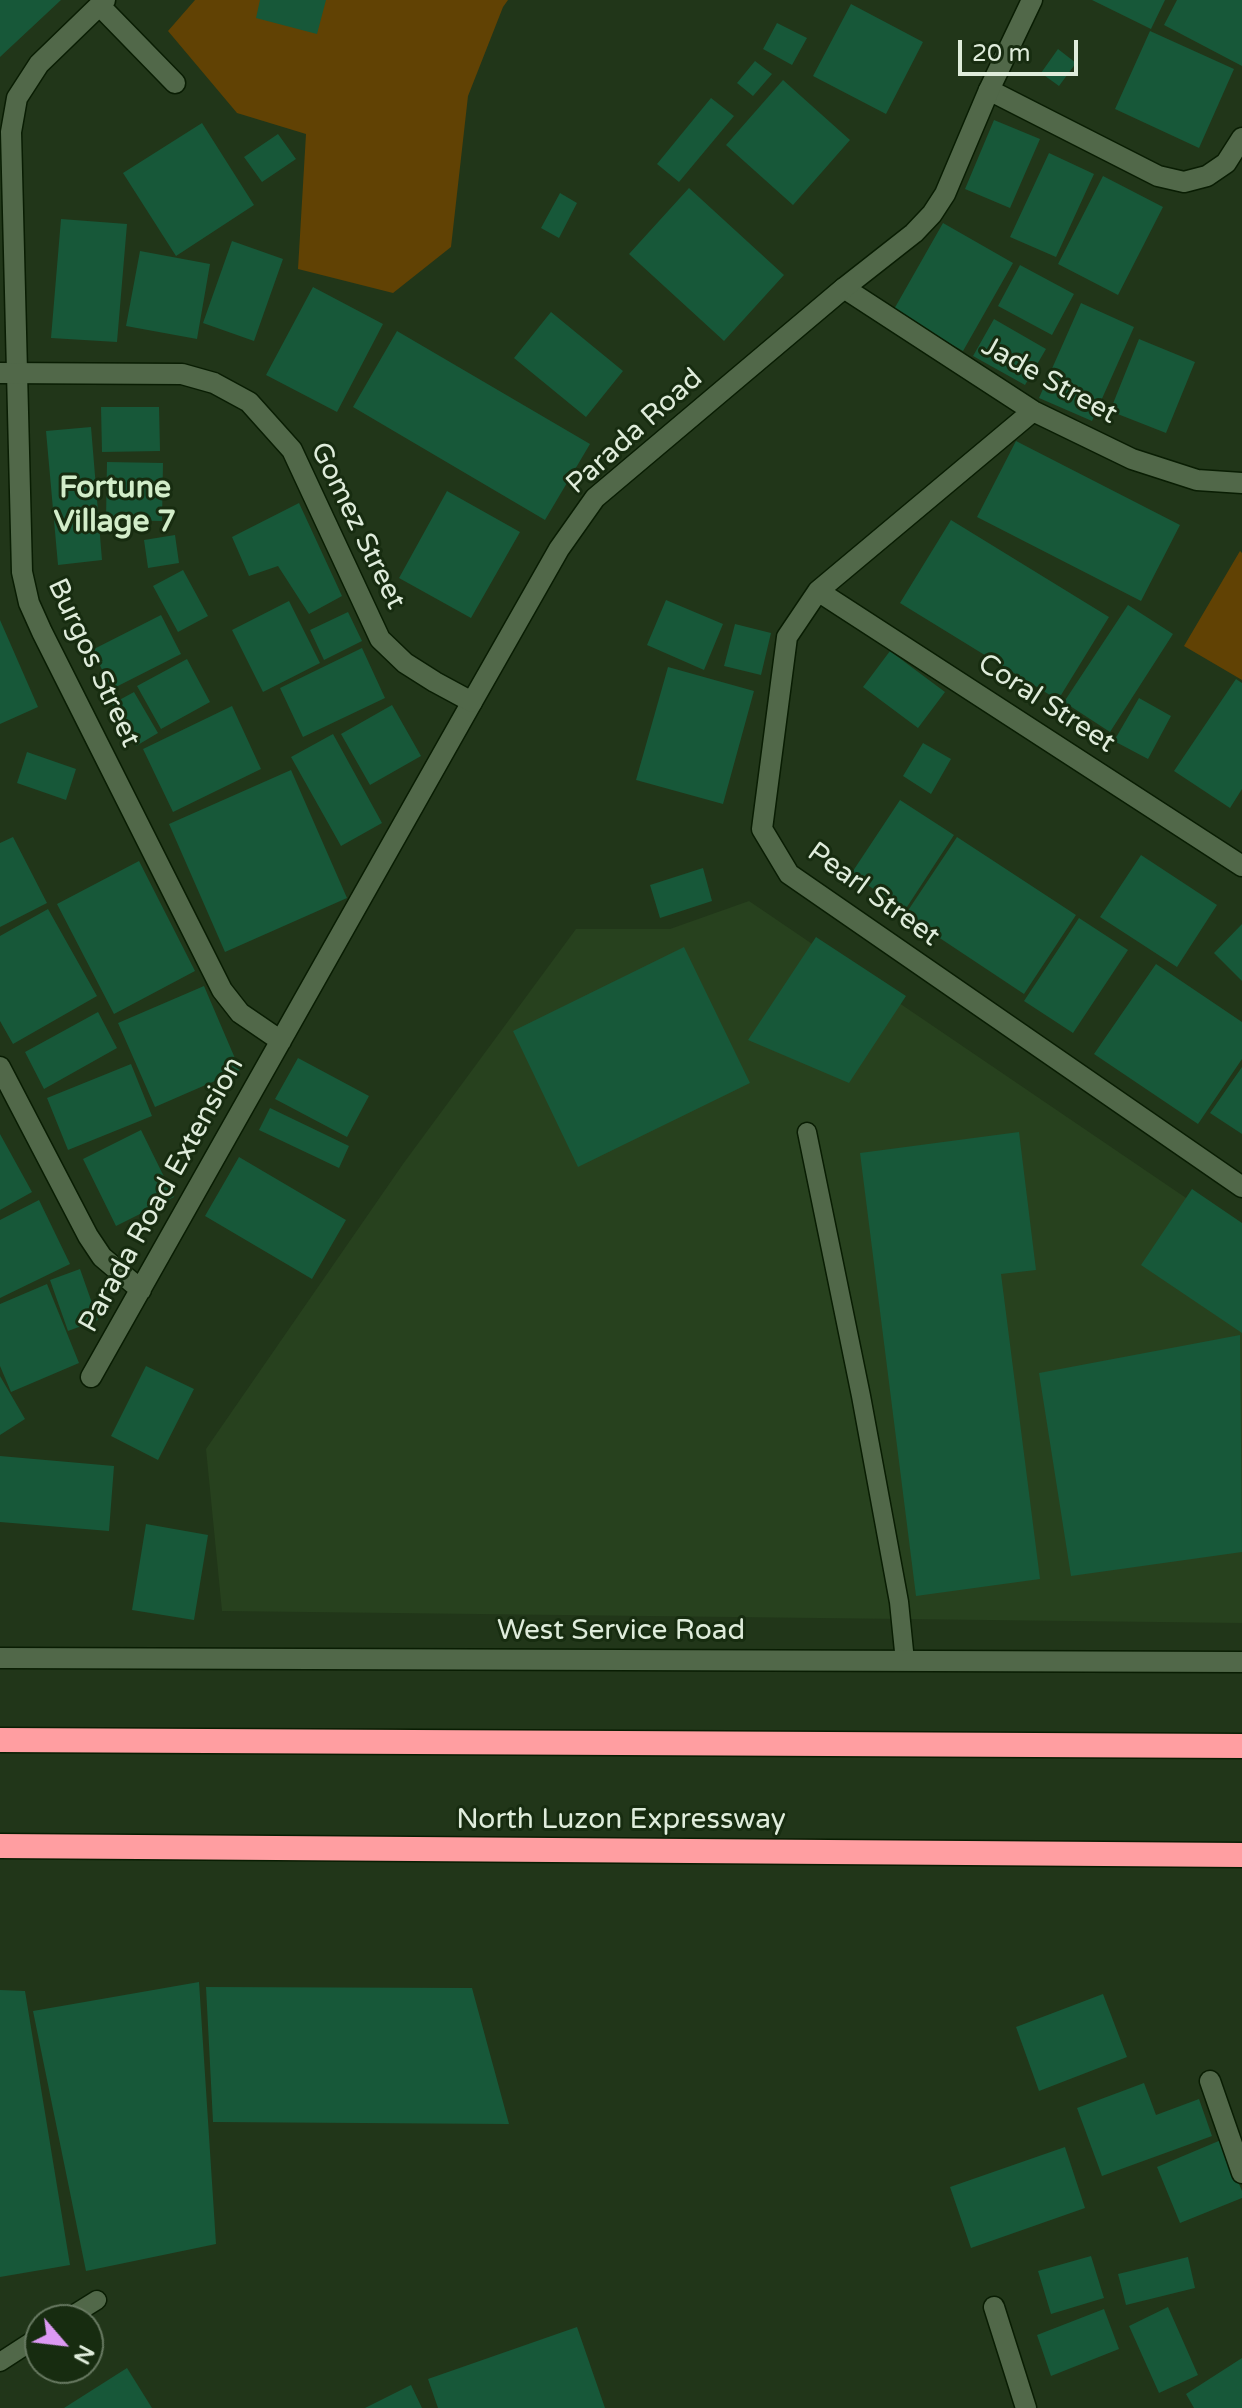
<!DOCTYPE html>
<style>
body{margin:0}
#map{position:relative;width:1242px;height:2408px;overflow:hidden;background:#213619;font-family:"Varela Round",sans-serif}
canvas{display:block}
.north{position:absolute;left:24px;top:2304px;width:80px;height:80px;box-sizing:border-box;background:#172c10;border:2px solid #677961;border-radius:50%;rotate:118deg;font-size:22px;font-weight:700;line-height:32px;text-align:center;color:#dfecdb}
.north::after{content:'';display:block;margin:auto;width:28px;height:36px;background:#dd99f3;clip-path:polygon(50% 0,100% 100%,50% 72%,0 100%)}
.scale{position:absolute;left:958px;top:40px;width:120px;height:36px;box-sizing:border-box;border:4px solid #dfecdb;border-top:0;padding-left:10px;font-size:24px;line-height:28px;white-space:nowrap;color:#dfecdb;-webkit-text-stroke:6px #172c10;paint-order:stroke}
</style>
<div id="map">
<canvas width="1242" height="2408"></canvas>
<div class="north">N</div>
<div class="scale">20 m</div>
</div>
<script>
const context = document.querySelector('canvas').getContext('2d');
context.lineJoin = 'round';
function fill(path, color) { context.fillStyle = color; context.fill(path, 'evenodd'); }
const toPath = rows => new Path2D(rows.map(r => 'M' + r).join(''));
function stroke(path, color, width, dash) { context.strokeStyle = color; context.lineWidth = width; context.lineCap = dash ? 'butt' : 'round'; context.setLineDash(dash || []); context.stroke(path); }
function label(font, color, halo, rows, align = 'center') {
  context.font = font + ' "Varela Round",sans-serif'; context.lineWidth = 6; context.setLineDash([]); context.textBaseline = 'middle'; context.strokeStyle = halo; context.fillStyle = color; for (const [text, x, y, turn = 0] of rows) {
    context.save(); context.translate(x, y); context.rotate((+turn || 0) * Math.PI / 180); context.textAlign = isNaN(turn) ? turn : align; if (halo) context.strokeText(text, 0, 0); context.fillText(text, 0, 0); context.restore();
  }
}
fill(toPath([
 [749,901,1242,1236,1242,1623,222,1611,206,1449,403,1164,576,929,670,929]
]), '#27411e');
fill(toPath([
 [195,0,508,0,503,7,468,96,451,247,393,293,298,269,306,134,237,113,168,31],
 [1240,551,1242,553,1242,680,1184,646]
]), '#614204');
fill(toPath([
 [0,0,61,0,0,57],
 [260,0,326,0,317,34,256,18],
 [1092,0,1165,0,1151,29],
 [1177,0,1242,0,1242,66,1164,25],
 [851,4,923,42,886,114,813,76],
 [777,23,807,38,792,65,763,49],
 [1150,31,1234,69,1199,148,1115,109],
 [1058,49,1076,63,1059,86,1041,73],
 [755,61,772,74,753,96,737,83],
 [783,80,850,140,793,205,726,145],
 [711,98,734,116,679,182,657,164],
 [994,120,1040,139,1010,208,965,189],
 [202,123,254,205,176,256,123,173],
 [278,134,296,159,262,182,244,157],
 [1049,153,1094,174,1056,257,1010,237],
 [1103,176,1163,207,1118,295,1058,264],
 [689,188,784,275,724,341,629,254],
 [560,193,577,203,559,238,541,228],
 [61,219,127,224,117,342,51,338],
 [943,223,1013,263,963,351,893,311],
 [232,241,283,259,254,341,203,323],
 [140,251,210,264,197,339,126,326],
 [1020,265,1074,294,1052,335,998,306],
 [313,287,383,324,337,412,266,375],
 [1081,303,1134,327,1092,421,1039,398],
 [551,312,623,371,586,417,514,358],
 [994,319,1046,349,1025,385,973,356],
 [397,331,590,444,545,520,353,407],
 [1139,339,1195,362,1166,433,1110,411],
 [101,407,159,407,160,451,102,452],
 [91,427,102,560,58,565,46,431],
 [1016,441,1180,525,1141,601,977,517],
 [107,462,163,463,162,521,106,520],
 [447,491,520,532,471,618,399,578],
 [299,503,342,596,309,614,278,566,249,576,232,537],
 [951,520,1109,617,1058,700,900,603],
 [175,535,179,563,148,568,144,540],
 [183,570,208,616,178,632,153,586],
 [666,600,723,624,704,670,647,645],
 [289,601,320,663,263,692,232,630],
 [1128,605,1173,634,1110,732,1064,702],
 [348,612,362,641,324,660,310,630],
 [161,615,181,654,112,689,92,650],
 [0,620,38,707,0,724],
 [735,624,771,633,761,675,724,666],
 [362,648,385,698,303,737,280,688],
 [890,651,945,692,918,728,863,687],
 [187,659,210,702,161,729,137,686],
 [668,667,754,691,723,804,636,780],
 [1236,679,1242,683,1242,789,1230,808,1174,771],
 [134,692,158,733,136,746,112,704],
 [1139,698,1171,716,1148,759,1114,741],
 [392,705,421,756,370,785,341,734],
 [232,706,261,769,173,812,143,749],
 [333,734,382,823,341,846,291,757],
 [923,743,951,759,931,794,903,776],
 [27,752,76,769,66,800,17,783],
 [291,770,347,898,225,952,169,824],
 [900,800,954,835,905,910,851,874],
 [13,837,47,903,0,927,0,843],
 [957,837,1076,915,1024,994,905,915],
 [1141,855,1217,905,1177,967,1100,917],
 [139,861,195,971,114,1014,57,904],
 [703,868,712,901,660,918,650,885],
 [48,909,97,996,13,1044,0,1021,0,936],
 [1079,918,1128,950,1073,1033,1024,1001],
 [1242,924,1242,981,1214,953],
 [816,937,906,996,849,1083,748,1040],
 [684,947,750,1083,578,1167,513,1031],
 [1156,964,1242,1022,1242,1059,1198,1124,1094,1054],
 [204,986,240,1070,155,1107,118,1023],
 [98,1012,117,1048,44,1089,25,1052],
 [298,1058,369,1096,347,1137,275,1099],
 [131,1064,152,1116,68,1150,47,1098],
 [1242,1067,1242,1134,1210,1113],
 [270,1108,349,1146,339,1168,259,1130],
 [141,1130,174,1197,116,1226,83,1159],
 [1019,1132,1036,1270,1001,1274,1040,1579,916,1596,860,1153],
 [0,1134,32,1192,0,1210],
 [239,1157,346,1220,312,1279,205,1216],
 [1192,1189,1242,1223,1242,1333,1141,1265],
 [39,1200,70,1264,0,1298,0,1220],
 [80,1269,98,1320,68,1331,50,1280],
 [47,1284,79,1363,11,1392,0,1366,0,1304],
 [1240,1335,1242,1552,1071,1576,1039,1373],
 [146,1366,194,1389,158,1460,111,1436],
 [0,1376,25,1419,0,1435],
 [0,1456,114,1466,109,1531,0,1522],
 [146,1524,208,1535,194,1620,132,1610],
 [199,1982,216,2244,86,2271,33,2011],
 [206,1987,472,1988,509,2124,213,2122],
 [0,1990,25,1991,70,2265,0,2277],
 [1103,1994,1127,2057,1039,2091,1016,2027],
 [1144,2083,1156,2115,1199,2099,1212,2136,1102,2176,1077,2108],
 [1221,2140,1242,2191,1242,2198,1180,2223,1157,2167],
 [1065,2147,1085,2208,971,2248,950,2187],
 [1091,2256,1104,2298,1051,2314,1038,2271],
 [1188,2257,1195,2288,1126,2305,1118,2274],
 [1168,2307,1198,2375,1159,2393,1129,2326],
 [1104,2309,1119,2349,1051,2376,1037,2335],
 [577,2327,605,2408,438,2408,428,2379],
 [1242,2358,1242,2408,1194,2408,1186,2394],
 [127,2368,152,2408,64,2408],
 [411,2385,422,2408,365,2408]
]), '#175839');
const lane = toPath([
 [807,1132,861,1396,899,1602,905,1661],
 [65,2320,97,2300],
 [0,2362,40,2336]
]);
const street = toPath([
 [105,0,39,64,17,98,11,132,22,572,29,603,42,632,222,990,240,1013,281,1041],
 [100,6,175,83],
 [989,90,1158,176,1184,182,1207,176,1226,163,1242,138],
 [844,288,1033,411,1132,459,1197,480,1242,483],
 [1033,411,818,591,787,637,762,829,789,874,1242,1187],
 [818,591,1242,866],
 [0,1067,88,1236,102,1257,141,1290],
 [91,1377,472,702],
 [0,1658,1242,1662],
 [1210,2081,1242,2173],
 [994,2307,1026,2408]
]);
const secondary = toPath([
 [0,373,182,374,214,383,249,402,292,450,380,639,405,663,435,682,472,702,559,549,595,498,844,288,914,233,932,214,945,194,989,90,1032,0]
]);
const highway = toPath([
 [0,1740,1242,1746],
 [0,1846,1242,1855]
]);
stroke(lane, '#091d03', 21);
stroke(street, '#091d03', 23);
stroke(secondary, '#091d03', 23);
stroke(highway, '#091d03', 27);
stroke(lane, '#516849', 18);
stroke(street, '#516849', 20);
stroke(secondary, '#516849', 20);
stroke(highway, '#ff9ea1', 24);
label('28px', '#dfecdb', '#172c10', [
 ["Jade Street",1049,381,29],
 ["Parada Road",635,432,-42],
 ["Gomez Street",357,526,64],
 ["Burgos Street",93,663,65],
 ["Coral Street",1046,704,33],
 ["Pearl Street",873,895,36],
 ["Parada Road Extension",162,1195,-61],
 ["West Service Road",621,1632],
 ["North Luzon Expressway",621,1821]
]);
label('bold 30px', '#d2edc9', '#172c10', [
 ["Fortune",115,489],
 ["Village 7",115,523]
]);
</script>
